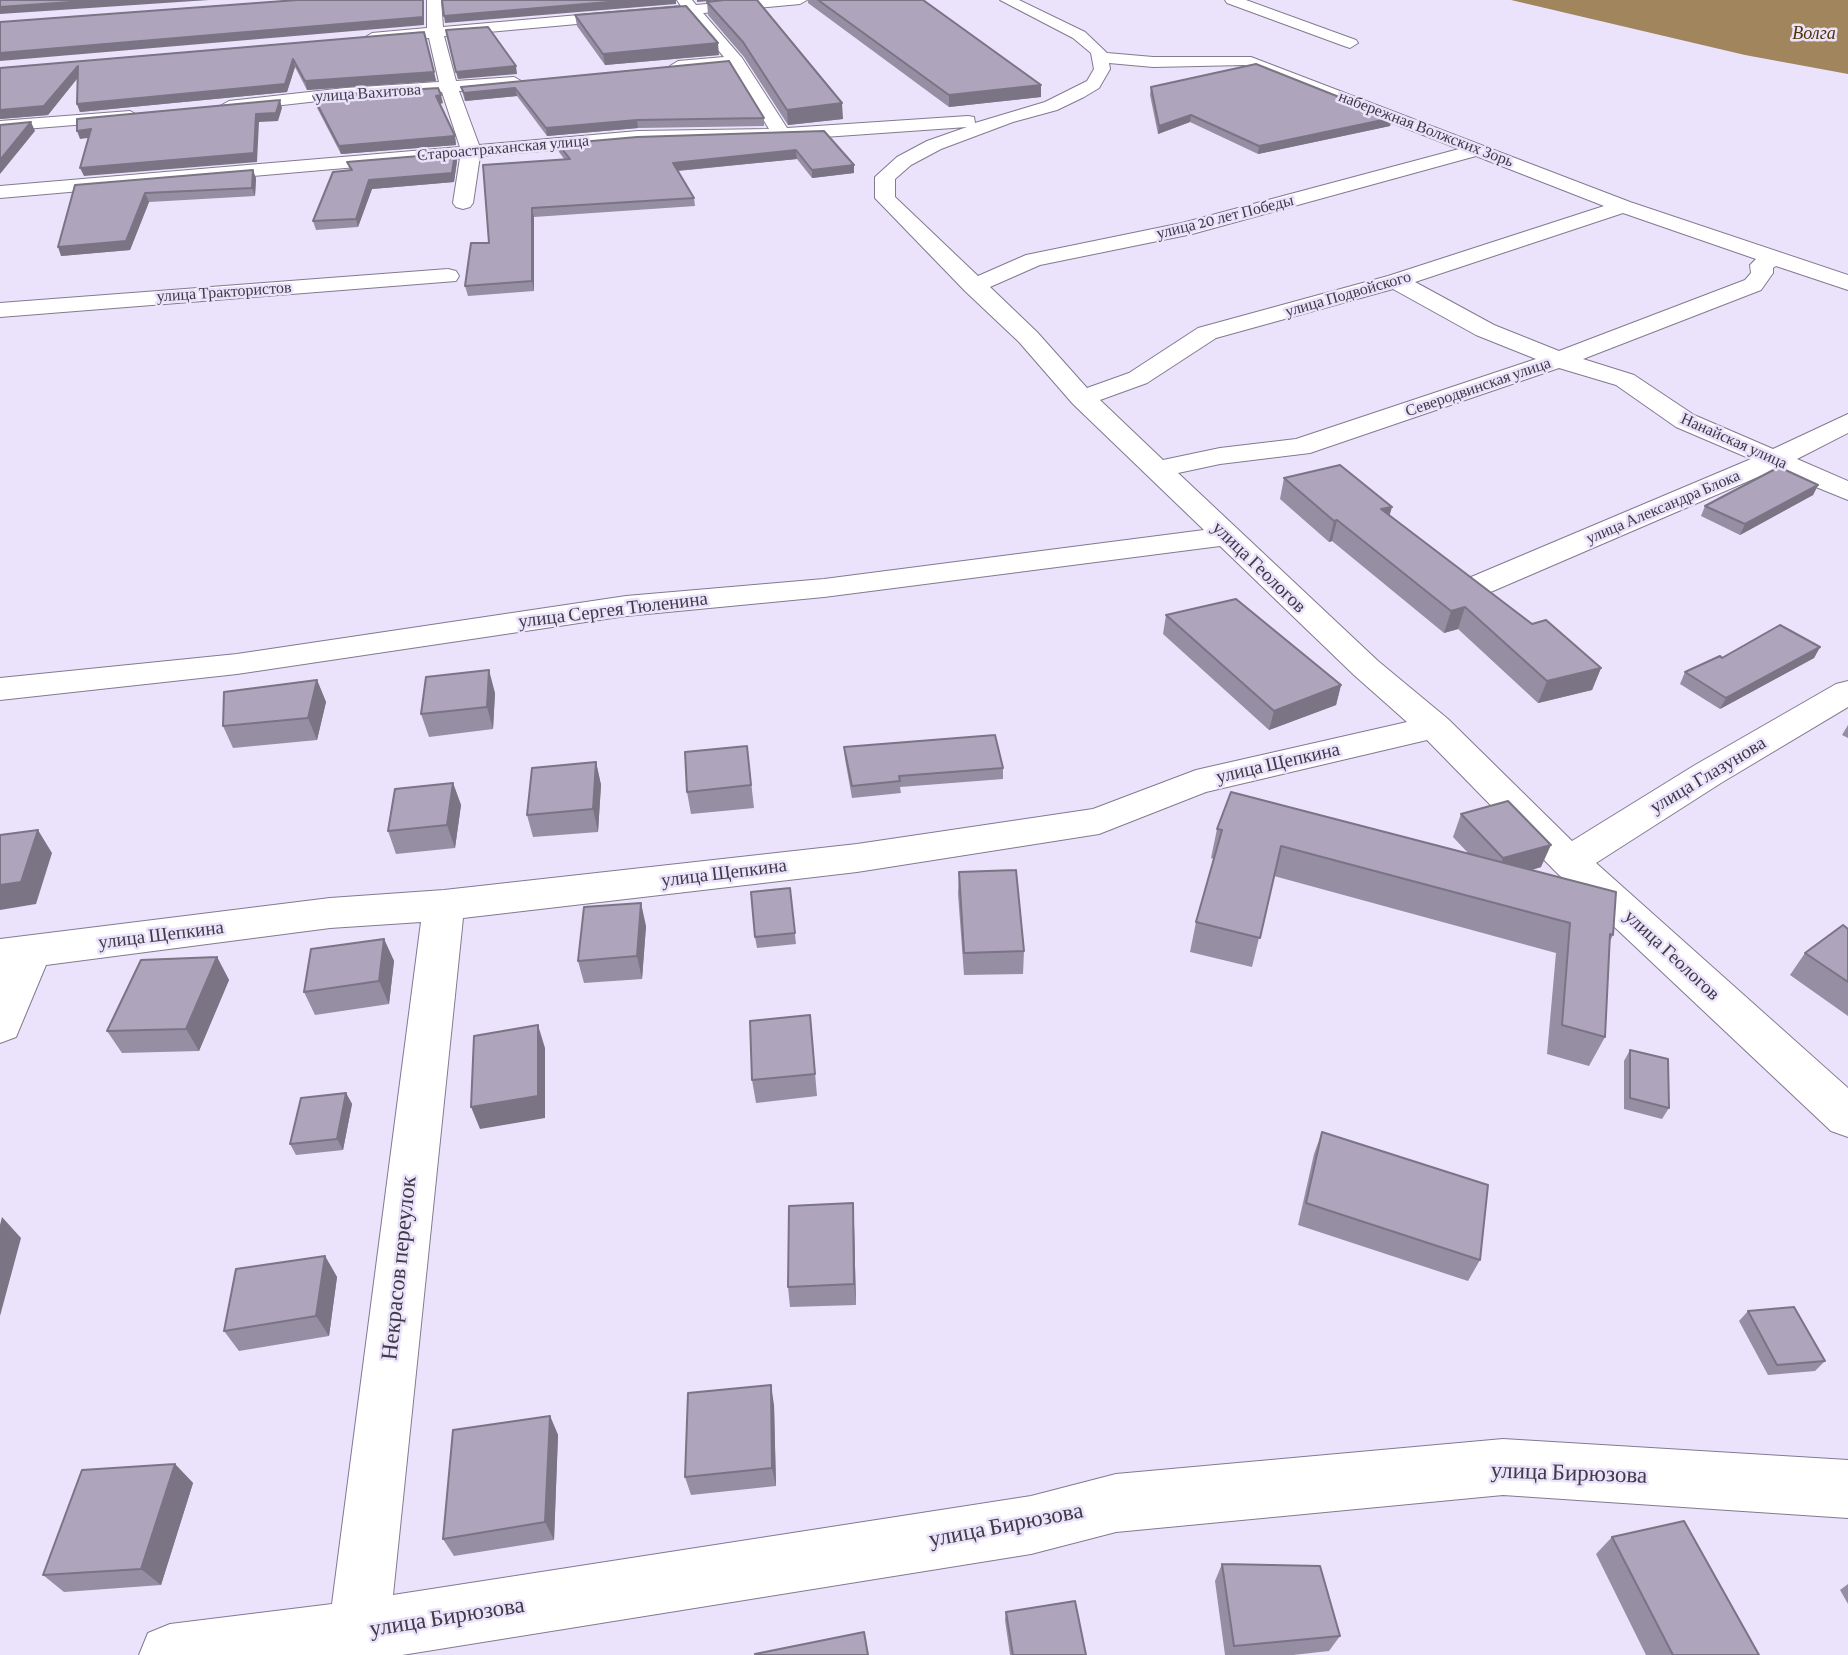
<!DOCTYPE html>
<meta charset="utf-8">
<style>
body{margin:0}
canvas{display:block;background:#ebe2fb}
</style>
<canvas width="1848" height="1655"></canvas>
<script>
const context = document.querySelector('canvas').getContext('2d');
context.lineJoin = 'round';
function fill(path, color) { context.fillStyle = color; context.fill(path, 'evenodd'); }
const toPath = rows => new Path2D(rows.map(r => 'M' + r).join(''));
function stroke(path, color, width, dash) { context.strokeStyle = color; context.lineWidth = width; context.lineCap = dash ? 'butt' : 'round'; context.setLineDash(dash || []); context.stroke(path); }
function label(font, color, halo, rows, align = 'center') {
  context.font = font + ' "Crimson Pro",serif'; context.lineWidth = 5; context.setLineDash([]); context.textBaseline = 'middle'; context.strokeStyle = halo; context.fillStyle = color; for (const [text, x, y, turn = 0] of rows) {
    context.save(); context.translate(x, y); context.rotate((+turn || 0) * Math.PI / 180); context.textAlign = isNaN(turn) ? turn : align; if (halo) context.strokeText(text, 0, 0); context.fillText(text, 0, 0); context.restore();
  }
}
fill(toPath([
 [1511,0,1848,0,1848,74,1745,55]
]), '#a0855d');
const minor = toPath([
 [427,0,441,0,443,27,681,6,677,0,692,0,696,5,750,0,807,0,800,4,703,13,742,58,787,128,968,116,974,117,975,123,1045,102,1087,81,1094,69,1091,53,1073,38,1000,0,1019,0,1085,32,1107,53,1153,57,1251,57,1630,202,1848,275,1848,290,1776,266,1773,268,1773,273,1761,290,1583,359,1634,375,1694,415,1773,449,1848,414,1848,433,1797,459,1848,481,1848,500,1774,470,1486,594,1475,596,1464,594,1459,587,1464,580,1751,459,1676,427,1616,385,1559,368,1310,453,1220,464,1178,473,1378,661,1448,719,1572,841,1695,765,1836,684,1848,681,1848,707,1721,783,1596,863,1848,1088,1848,1137,1831,1131,1555,871,1427,740,1206,792,1099,834,857,872,463,918,393,1595,1031,1496,1116,1474,1503,1439,1848,1460,1848,1518,1503,1495,1116,1532,1031,1554,402,1655,139,1655,148,1633,170,1624,332,1604,421,922,330,928,46,965,16,1037,0,1043,0,939,330,898,444,890,857,844,1093,809,1196,770,1407,722,1354,675,1220,546,824,597,626,616,237,674,0,700,0,678,237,654,626,596,824,579,1204,530,1073,404,1019,342,965,291,875,198,875,177,897,157,927,141,967,127,781,140,638,143,480,156,473,203,470,207,463,209,456,207,453,203,460,158,0,198,0,186,460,147,442,92,345,98,229,111,220,106,229,101,345,88,439,82,429,38,372,43,364,38,372,33,427,28,427,0],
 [688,14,724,57,678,61,670,66,672,70,731,66,769,129,638,131,479,145,459,91,514,87,523,82,514,77,456,81,444,36,688,14],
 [1109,63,1153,67,1244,65,1459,149,1182,223,1026,255,978,276,895,197,895,179,911,165,941,149,1013,122,1057,110,1084,97,1099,88,1110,69,1109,63],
 [1476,156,1604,206,1388,276,1198,328,1129,373,1087,388,1037,332,990,287,1040,265,1192,234,1476,156],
 [1623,213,1756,259,1750,265,1751,273,1745,280,1559,351,1494,325,1415,282,1623,213],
 [1393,289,1476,335,1536,359,1296,439,1220,448,1163,460,1100,400,1147,383,1216,338,1393,289],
 [1225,0,1246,0,1356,40,1358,43,1350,48,1344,46,1227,3,1225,0],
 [130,111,139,116,136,120,0,131,0,121,130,111],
 [448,269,456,271,459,276,456,281,0,317,0,303,448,269]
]);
stroke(minor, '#837a90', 2);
fill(minor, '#fff');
fill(toPath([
 [808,0,923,0,1041,85,1041,97,949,107,808,3],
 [707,2,843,119,788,125,744,57,708,15],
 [575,15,719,55,605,65,577,26],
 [424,32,436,81,307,90,295,67,287,92,80,112,77,104,77,78,48,115,0,119,0,68],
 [729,61,764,118,764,126,638,128,547,136,517,96,465,101,461,87],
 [1151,87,1392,118,1390,126,1258,154,1190,122,1158,134,1150,95],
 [313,96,443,103,440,104,455,136,456,145,341,154,315,104],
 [824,131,854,165,854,173,812,178,797,159,678,171,694,198,695,206,534,217,534,291,468,296,465,286,489,243,565,160,559,152,558,144],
 [455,153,457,161,454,182,372,189,358,227,316,230,313,221,350,170,347,162],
 [256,178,255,196,149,202,130,250,61,256,75,185],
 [1284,478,1389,515,1532,624,1601,668,1592,690,1538,703,1458,629,1444,633,1332,541,1329,542,1280,499],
 [1818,485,1813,495,1740,535,1701,516,1705,506],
 [1166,615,1341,685,1336,705,1269,730,1163,634],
 [1820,647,1814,658,1720,709,1680,684,1685,672,1722,658],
 [317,680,326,702,317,740,233,748,223,726],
 [495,693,493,729,429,737,421,714],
 [1848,725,1848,738,1842,735],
 [747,746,754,808,691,814,687,792],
 [844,747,1003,768,1003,779,900,787,901,793,852,798,845,759],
 [596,762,601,785,598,832,533,837,527,815],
 [453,783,461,805,455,848,396,854,388,831],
 [1461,814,1541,867,1532,870,1613,935,1610,941,1605,1037,1589,1066,1547,1054,1556,953,1274,876,1252,967,1190,952,1196,922,1214,859,1211,858,1217,829,1469,854,1453,837],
 [959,872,1024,951,1023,974,964,975,958,894],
 [790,888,796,944,757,948,755,937],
 [646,926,642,979,584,983,578,961],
 [1848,929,1848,1016,1790,975,1805,953],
 [384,939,394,961,389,1004,315,1015,304,992],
 [217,957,229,980,199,1051,122,1053,107,1031],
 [810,1015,817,1096,756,1103,752,1080],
 [1630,1050,1669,1108,1662,1119,1624,1109,1624,1061],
 [346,1093,352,1104,343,1150,296,1155,290,1144],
 [1322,1132,1480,1260,1468,1281,1298,1225,1314,1154],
 [854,1225,856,1305,790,1307,788,1287],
 [325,1256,337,1277,329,1336,239,1351,224,1331],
 [1748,1311,1825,1361,1815,1371,1768,1375,1739,1321],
 [774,1405,776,1486,691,1495,685,1477],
 [550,1416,558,1435,554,1540,454,1556,443,1539],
 [175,1464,193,1483,161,1585,64,1592,43,1575],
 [1612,1537,1759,1655,1646,1655,1596,1554],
 [1222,1564,1340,1636,1329,1651,1293,1655,1225,1655,1215,1581],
 [1848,1584,1848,1604,1840,1590],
 [1006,1612,1086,1655,1010,1655,1005,1620]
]), '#968ea3');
fill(toPath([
 [99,0,209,0,0,14,0,7],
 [423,0,424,0,424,25,0,61,0,53],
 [632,0,676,0,676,4,445,23,444,16],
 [697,0,721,0,697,2],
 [718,43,719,55,605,65,603,54],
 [293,59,295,67,287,92,80,112,77,104],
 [78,66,81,74,48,115,0,119,0,110],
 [516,66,517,74,458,79,456,72],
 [434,72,436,81,307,90,305,81],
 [1041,85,1041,97,949,107,949,95],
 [515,88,517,96,465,101,464,93],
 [441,95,443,103,438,104,436,96],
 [280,100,282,108,278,121,259,122,257,162,84,176,80,168,256,114],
 [842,103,843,119,788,125,787,110],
 [1191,115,1190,122,1158,134,1159,126],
 [1392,118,1390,126,1258,154,1259,146],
 [637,120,638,128,547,136,546,128],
 [31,122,35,131,0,174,0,160],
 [91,129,95,137,80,139,77,131],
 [455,136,456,145,341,154,339,146],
 [796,150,797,159,674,171,673,163],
 [455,153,457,161,454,182,372,189,358,227,356,219,369,180],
 [854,165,854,173,812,178,812,170],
 [253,170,256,178,255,196,252,188],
 [145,193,149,202,130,250,61,256,58,247],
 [532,208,534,217,534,291,532,281],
 [1818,485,1813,495,1740,535,1745,524],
 [1392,507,1386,528,1381,509],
 [1337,520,1332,541,1329,542,1334,521],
 [1465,607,1458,629,1444,633,1451,611],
 [1820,647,1814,658,1720,709,1726,698],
 [1601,668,1592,690,1538,703,1547,681],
 [489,670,495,693,493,729,487,707],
 [317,680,326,702,317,740,308,718],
 [1341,685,1336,705,1269,730,1274,711],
 [596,762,601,785,598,832,593,809],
 [453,783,461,805,455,848,447,825],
 [38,830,52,853,36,904,0,910,0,885],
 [1551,845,1541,867,1494,881,1503,858],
 [641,903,646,926,642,979,637,956],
 [384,939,394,961,389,1004,379,981],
 [217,957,229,980,199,1051,186,1029],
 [538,1025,545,1048,545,1118,480,1129,471,1107],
 [346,1093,352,1104,343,1150,337,1139],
 [853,1203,854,1225,856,1305,854,1284],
 [2,1217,21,1238,0,1316,0,1225],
 [325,1256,337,1277,329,1336,316,1316],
 [771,1385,774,1405,776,1486,772,1468],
 [550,1416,558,1435,554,1540,545,1522],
 [175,1464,193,1483,161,1585,141,1569]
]), '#7a7484');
const building = toPath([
 [0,0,99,0,0,7,0,0],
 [297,0,423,0,423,17,0,53,0,22,297,0],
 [442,0,632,0,444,16,442,0],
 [724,0,757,0,842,103,787,110,743,42,707,2,724,0],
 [818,0,923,0,1041,85,949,95,818,0],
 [686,6,718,43,603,54,575,15,686,6],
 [488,27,516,66,456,72,446,30,488,27],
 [424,32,434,72,305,81,293,59,285,84,77,104,78,66,44,106,0,110,0,68,424,32],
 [729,61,764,118,637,120,546,128,515,88,464,93,461,87,729,61],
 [1256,64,1392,118,1259,146,1191,115,1159,126,1151,87,1256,64],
 [438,88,441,95,436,96,455,136,339,146,313,96,438,88],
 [280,100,276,113,256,114,254,153,80,168,91,129,77,131,77,119,280,100],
 [31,122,0,160,0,125,31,122],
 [824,131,854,165,812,170,796,150,673,163,694,198,532,208,532,281,465,286,471,243,489,243,483,165,570,159,558,144,637,137,824,131],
 [455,153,452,173,369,180,356,219,313,221,333,172,352,170,347,162,455,153],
 [253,170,252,188,145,193,126,241,58,247,75,185,253,170],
 [1340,465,1392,507,1381,509,1532,624,1546,620,1601,668,1547,681,1465,607,1451,611,1337,520,1334,521,1284,478,1340,465],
 [1779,467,1818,485,1745,524,1705,506,1779,467],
 [1236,599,1341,685,1274,711,1166,615,1236,599],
 [1780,625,1820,647,1726,698,1685,672,1720,656,1722,658,1780,625],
 [489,670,487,707,421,714,426,677,489,670],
 [317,680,308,718,223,726,224,692,317,680],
 [995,735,1003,768,899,776,900,781,852,786,844,747,995,735],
 [747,746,751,785,687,792,685,752,747,746],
 [596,762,593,809,527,815,532,768,596,762],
 [453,783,447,825,388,831,395,789,453,783],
 [1231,792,1616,892,1613,935,1610,934,1605,1037,1562,1025,1570,923,1281,846,1260,938,1196,922,1222,830,1217,829,1231,792],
 [1508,801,1551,845,1503,858,1461,814,1508,801],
 [38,830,21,882,0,885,0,835,38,830],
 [1016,870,1024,951,964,953,959,872,1016,870],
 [790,888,795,933,755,937,751,892,790,888],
 [641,903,637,956,578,961,584,907,641,903],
 [1843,925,1848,929,1848,982,1805,953,1843,925],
 [384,939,379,981,304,992,311,949,384,939],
 [217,957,186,1029,107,1031,141,960,217,957],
 [810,1015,815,1074,752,1080,750,1021,810,1015],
 [538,1025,538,1096,471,1107,474,1036,538,1025],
 [1630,1050,1668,1059,1669,1108,1630,1098,1630,1050],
 [346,1093,337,1139,290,1144,301,1098,346,1093],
 [1322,1132,1488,1185,1480,1260,1306,1203,1322,1132],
 [853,1203,854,1284,788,1287,789,1206,853,1203],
 [325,1256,316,1316,224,1331,236,1269,325,1256],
 [1794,1307,1825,1361,1777,1365,1748,1311,1794,1307],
 [771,1385,772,1468,685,1477,688,1393,771,1385],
 [550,1416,545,1522,443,1539,453,1430,550,1416],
 [175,1464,141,1569,43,1575,82,1470,175,1464],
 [1684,1521,1759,1655,1673,1655,1612,1537,1684,1521],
 [1222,1564,1320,1566,1340,1636,1234,1646,1222,1564],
 [1075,1601,1086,1655,1013,1655,1006,1612,1075,1601],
 [864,1632,868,1655,755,1655,755,1654,864,1632]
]);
fill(building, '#aea5bd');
stroke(building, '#7a7484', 2);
label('16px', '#3f3b45', '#ebe2fb', [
 ["улица Вахитова",368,93,-4],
 ["набережная Волжских Зорь",1426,129,21],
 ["Староастраханская улица",503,148,-5],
 ["улица 20 лет Победы",1225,217,-14],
 ["улица Трактористов",224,292,-4],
 ["улица Подвойского",1348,294,-16],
 ["Северодвинская улица",1478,387,-19],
 ["Нанайская улица",1734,441,24],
 ["улица Александра Блока",1663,507,-23]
]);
label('italic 18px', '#503400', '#ebe2fb', [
 ["Волга",1814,33]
]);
label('19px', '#3f3b45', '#ebe2fb', [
 ["улица Геологов",1259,567,44],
 ["улица Сергея Тюленина",613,610,-7],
 ["улица Щепкина",1278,763,-13],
 ["улица Глазунова",1708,775,-31],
 ["улица Щепкина",724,873,-7],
 ["улица Щепкина",161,935,-7],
 ["улица Геологов",1672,955,43]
]);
label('23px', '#3f3b45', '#ebe2fb', [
 ["Некрасов переулок",399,1268,-84],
 ["улица Бирюзова",1569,1473,2],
 ["улица Бирюзова",1006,1525,-11],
 ["улица Бирюзова",447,1617,-9]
]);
</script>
